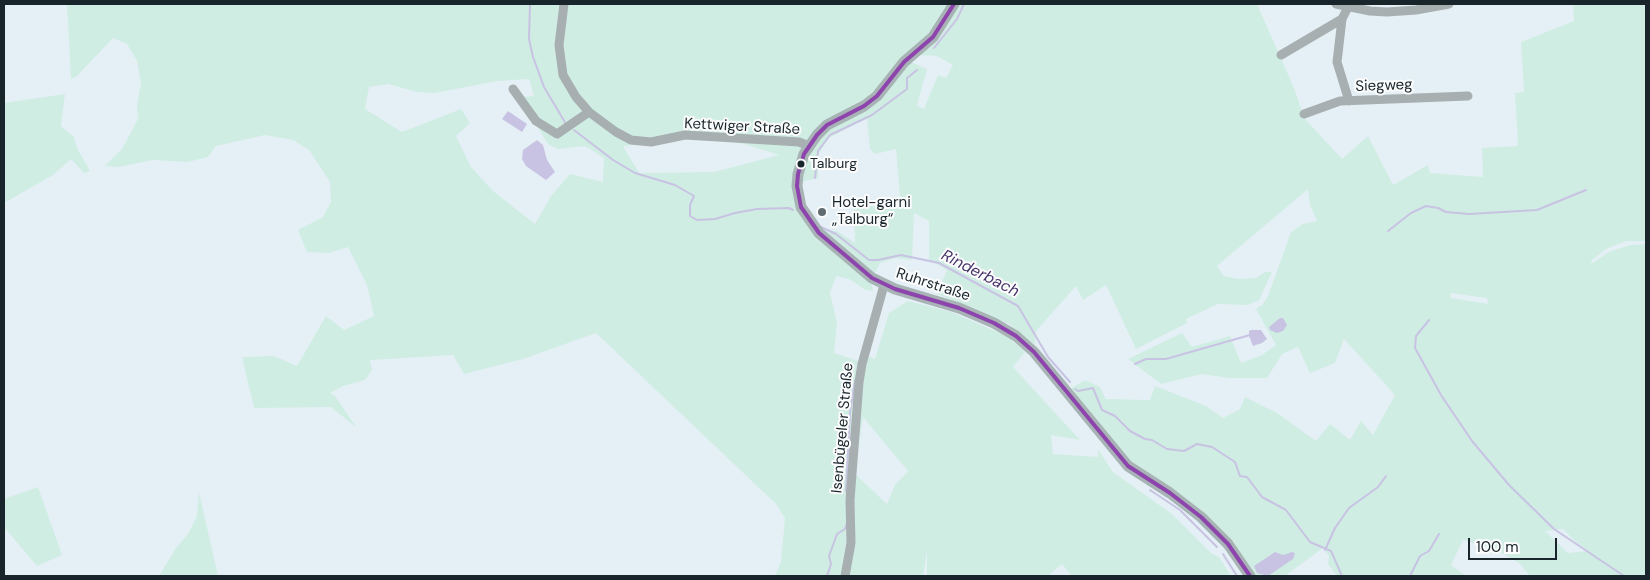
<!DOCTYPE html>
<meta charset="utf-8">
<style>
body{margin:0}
#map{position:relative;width:1650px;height:580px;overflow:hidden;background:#e5f0f6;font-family:"DM Sans",sans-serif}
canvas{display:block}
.frame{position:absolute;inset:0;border:5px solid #18252b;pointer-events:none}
.scale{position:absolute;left:1468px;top:538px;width:89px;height:22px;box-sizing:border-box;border:2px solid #18252b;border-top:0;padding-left:6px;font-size:15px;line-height:18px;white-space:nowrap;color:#18252b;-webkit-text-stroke:4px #fcfcfc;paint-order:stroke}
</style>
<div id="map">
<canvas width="1650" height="580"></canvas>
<div class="frame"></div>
<div class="scale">100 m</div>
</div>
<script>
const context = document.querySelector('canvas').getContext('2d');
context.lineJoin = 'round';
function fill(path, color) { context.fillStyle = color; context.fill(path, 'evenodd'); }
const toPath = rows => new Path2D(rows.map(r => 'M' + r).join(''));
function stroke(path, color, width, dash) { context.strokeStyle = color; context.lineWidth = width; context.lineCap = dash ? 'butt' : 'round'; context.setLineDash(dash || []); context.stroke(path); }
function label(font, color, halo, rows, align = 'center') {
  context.font = font + ' "DM Sans",sans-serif'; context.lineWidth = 4; context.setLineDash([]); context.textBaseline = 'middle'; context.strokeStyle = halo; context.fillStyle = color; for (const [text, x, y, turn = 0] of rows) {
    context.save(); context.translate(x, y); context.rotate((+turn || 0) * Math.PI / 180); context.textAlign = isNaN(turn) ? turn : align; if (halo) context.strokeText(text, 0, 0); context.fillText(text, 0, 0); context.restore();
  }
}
fill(toPath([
 [67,4,949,4,930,33,874,92,862,102,822,122,812,132,802,150,800,214,816,235,871,281,873,291,866,290,849,279,836,276,830,293,837,323,834,353,858,361,870,357,875,359,889,313,908,301,951,312,1007,336,1025,352,1013,367,1080,440,1051,435,1053,454,1098,457,1098,449,1113,472,1172,514,1211,553,1219,557,1231,576,1072,576,1062,564,1048,576,927,576,927,551,923,576,775,576,781,561,785,518,776,504,596,333,523,359,464,374,453,355,370,360,372,370,365,380,343,386,330,393,335,396,357,428,331,407,254,408,242,357,274,356,297,366,326,316,344,330,374,316,367,285,348,247,329,253,307,252,298,230,323,217,331,202,330,182,309,150,293,140,265,135,216,146,208,157,188,162,152,160,119,167,105,166,122,149,138,119,137,105,141,83,137,61,127,44,113,38,76,77,71,79],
 [529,79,534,96,519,97,548,144,558,149,585,146,604,158,603,182,570,174,551,196,535,224,493,191,471,167,456,136,470,123,461,109,402,132,365,109,369,87,388,84,417,92,435,93,497,81],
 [698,137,745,144,779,155,714,172,639,173,623,146],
 [863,417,908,471,895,485,887,504,855,474],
 [959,4,1257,4,1294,88,1305,119,1342,159,1368,136,1393,185,1428,165,1430,173,1483,177,1482,148,1518,146,1515,93,1524,92,1521,42,1574,21,1573,4,1646,4,1646,241,1626,241,1606,249,1592,260,1591,264,1609,252,1630,245,1646,244,1646,576,1530,576,1519,563,1495,549,1463,540,1451,565,1466,576,1337,576,1328,564,1329,556,1323,548,1285,576,1253,576,1234,546,1121,453,1070,389,1085,380,1100,387,1106,399,1150,400,1155,386,1206,406,1223,418,1240,409,1245,397,1277,413,1316,441,1330,424,1350,440,1361,421,1373,435,1395,395,1344,339,1335,363,1310,373,1298,347,1282,354,1267,378,1229,378,1202,374,1161,384,1128,359,1182,333,1192,347,1230,336,1241,363,1262,355,1276,345,1256,309,1263,304,1268,296,1291,232,1303,224,1317,221,1310,205,1308,189,1217,266,1224,276,1239,279,1256,278,1265,272,1272,272,1259,300,1248,305,1218,304,1186,319,1187,323,1136,349,1106,285,1083,300,1076,286,1036,331,1035,345,1009,324,937,294,947,270,929,260,929,221,914,213,912,260,896,258,880,263,875,273,814,221,827,230,837,231,855,243,854,205,901,208,896,149,875,154,870,149,867,118,829,138,818,155,818,178,801,182,805,164,819,138,911,62,927,69,917,105,924,109,938,75,946,78,953,65,937,56,919,55],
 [1450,293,1487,298,1488,304,1451,298],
 [1563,529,1575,541,1588,551,1568,553,1545,531],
 [65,94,61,126,74,137,77,148,90,171,84,173,71,159,53,175,4,203,4,103],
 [38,487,62,555,37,566,4,527,4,499],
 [199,492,218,576,159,576,176,548,188,534,197,516]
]), '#d0ede3');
fill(toPath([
 [508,111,527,124,522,132,502,119],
 [537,140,543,145,547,160,555,172,546,180,526,166,522,159,523,150],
 [1280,318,1283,318,1287,325,1283,331,1277,333,1270,330,1269,327],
 [1251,330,1261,330,1267,339,1262,343,1253,346,1249,336,1249,331],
 [1275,552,1283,555,1292,552,1295,553,1293,559,1268,576,1257,573,1254,566]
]), '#c8c3e3');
stroke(toPath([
 [530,4,529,39,533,57,544,87,566,124],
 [934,48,957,19,964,4],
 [574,130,613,160,635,173,675,185,694,196,690,205,690,216,697,220,715,219,735,213,757,209,789,208,793,210],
 [815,178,818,151,830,135,872,115,907,89,907,78,917,70],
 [821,227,836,234,869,260,878,260,901,255,939,263,1018,306,1048,357,1070,382],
 [1388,231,1411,213,1426,206,1438,208,1446,212,1469,214,1537,210,1586,190],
 [1429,320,1416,336,1415,348,1441,395,1472,441,1509,485,1554,529,1624,576],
 [1135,364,1146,359,1166,359,1250,335],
 [1075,389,1078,391,1093,388,1102,410,1115,416,1130,431,1145,439,1152,440,1167,449,1184,451,1197,444,1212,447,1235,462,1240,476,1247,477,1262,497,1286,510,1310,542,1331,551,1342,576],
 [1150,490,1180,510,1217,547],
 [846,491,850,412,855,381],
 [1325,550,1335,528,1349,508,1378,487,1386,476],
 [1223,554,1237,576],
 [827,576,831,564,829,556,837,534,845,529,847,523],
 [1410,576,1420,556,1429,551,1439,534]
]), '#c8c3e3', 2);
stroke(toPath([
 [564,4,559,45,563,75,576,97,589,112,616,132,631,140,651,142,685,135,799,142,809,146],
 [1336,4,1370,11,1387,12,1416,10,1449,4],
 [1348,7,1342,19,1337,62,1349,101],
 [1281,55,1342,19],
 [513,89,536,121,557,134,589,112],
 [1304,114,1340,101,1468,96],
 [845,576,851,543,850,500,859,382,862,364,884,285]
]), '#a7afb1', 9);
stroke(toPath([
 [954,4,933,37,904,62,877,96,864,106,827,125,817,135,804,154,798,174,797,186,801,207,819,233,872,278,895,289,959,308,994,323,1016,336,1034,352,1128,466,1170,493,1201,517,1228,544,1250,576]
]), '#a8b3b5', 11);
stroke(toPath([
 [954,4,933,37,904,62,877,96,864,106,827,125,817,135,804,154,798,174,797,186,801,207,819,233,872,278,895,289,959,308,994,323,1016,336,1034,352,1128,466,1170,493,1201,517,1228,544,1250,576]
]), '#8e44ad', 4);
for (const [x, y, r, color] of [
 [801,164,4.5,"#18252b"],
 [822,212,5,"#606c72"]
]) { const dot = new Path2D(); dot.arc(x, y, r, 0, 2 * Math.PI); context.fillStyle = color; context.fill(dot); stroke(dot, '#fcfcfc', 2); }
label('14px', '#18252b', '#fcfcfc', [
 ["Talburg",810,164]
], 'left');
label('15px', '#18252b', '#fcfcfc', [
 ["Siegweg",1384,86,-2],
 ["Kettwiger Straße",742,127,3],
 ["Ruhrstraße",933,285,18],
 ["Isenbügeler Straße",843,428,-85]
]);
label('15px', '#18252b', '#fcfcfc', [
 ["Hotel-garni",832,203],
 ["„Talburg“",832,220]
], 'left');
label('italic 16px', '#47356a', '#fcfcfc', [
 ["Rinderbach",980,274,27]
]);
</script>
